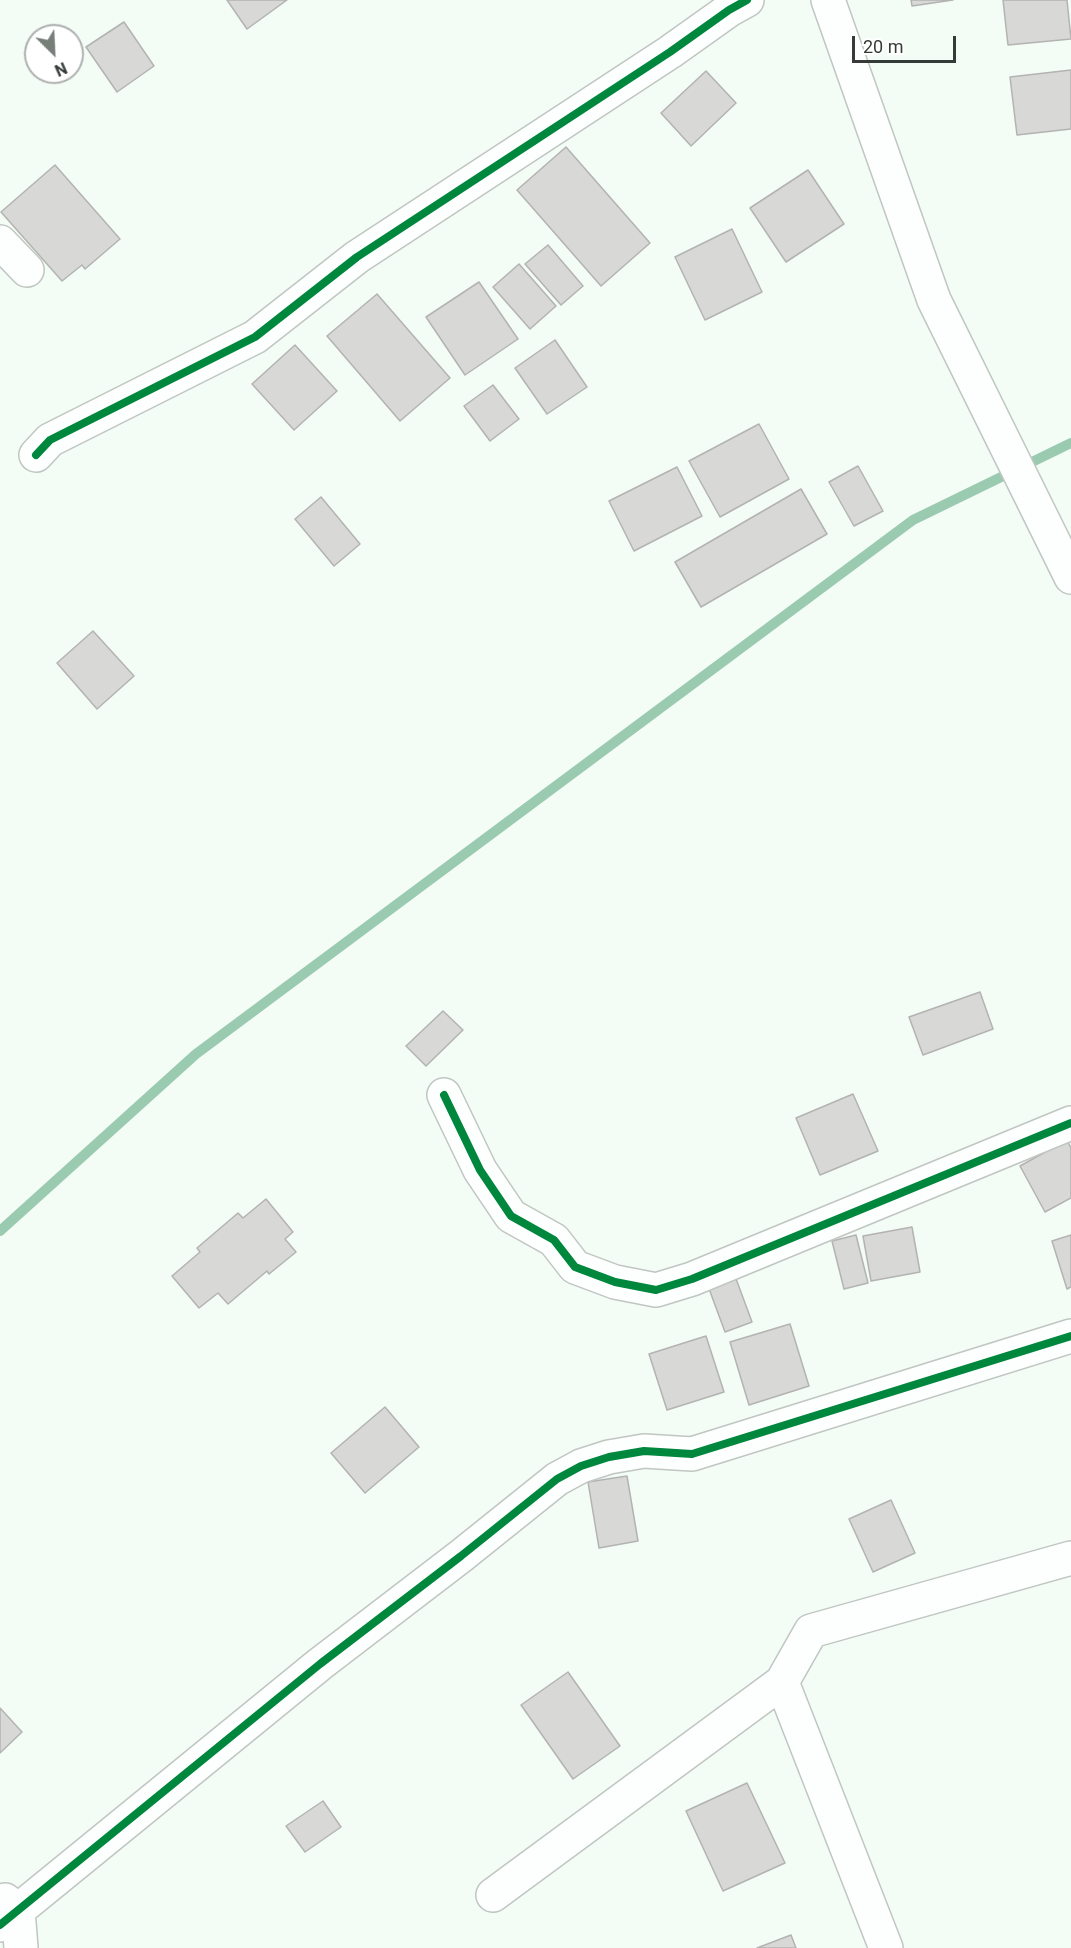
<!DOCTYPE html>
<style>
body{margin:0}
#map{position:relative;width:1071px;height:1948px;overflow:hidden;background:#f4fcf6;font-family:Roboto,sans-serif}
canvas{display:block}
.north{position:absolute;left:24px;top:24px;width:60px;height:60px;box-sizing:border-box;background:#fff;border:2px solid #aeb1af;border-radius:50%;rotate:156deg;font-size:16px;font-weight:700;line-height:24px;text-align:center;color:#353b37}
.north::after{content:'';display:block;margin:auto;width:21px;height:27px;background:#787f7a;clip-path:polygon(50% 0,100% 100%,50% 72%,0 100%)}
.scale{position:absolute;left:852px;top:36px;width:104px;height:27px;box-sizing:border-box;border:3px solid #353b37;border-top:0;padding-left:8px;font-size:18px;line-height:21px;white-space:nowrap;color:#353b37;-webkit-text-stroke:4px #fff;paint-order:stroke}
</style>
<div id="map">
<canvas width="1071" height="1948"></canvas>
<div class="north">N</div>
<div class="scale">20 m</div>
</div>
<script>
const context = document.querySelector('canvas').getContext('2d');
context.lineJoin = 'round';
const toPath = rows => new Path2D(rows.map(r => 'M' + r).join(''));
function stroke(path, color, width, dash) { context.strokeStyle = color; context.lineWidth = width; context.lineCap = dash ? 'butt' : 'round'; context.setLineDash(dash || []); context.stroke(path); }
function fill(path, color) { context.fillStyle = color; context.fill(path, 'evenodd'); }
stroke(toPath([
 [0,1231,196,1054,913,520,1071,443]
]), '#9acaaf', 10);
const building = toPath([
 [227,0,287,0,247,29,227,0],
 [911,0,953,0,912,6,911,0],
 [1003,0,1067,0,1071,39,1008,45,1003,0],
 [124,22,154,66,117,92,86,47,124,22],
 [1071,70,1071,129,1017,135,1010,77,1071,70],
 [706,71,736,103,691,146,661,113,706,71],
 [566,147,650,243,601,286,517,190,566,147],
 [55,165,120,239,85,269,82,265,62,281,1,212,55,165],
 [808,170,844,224,786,262,750,208,808,170],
 [732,229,762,292,705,320,675,257,732,229],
 [548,245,583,286,561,305,525,264,548,245],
 [519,264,556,306,530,329,493,287,519,264],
 [479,282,518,339,465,375,426,317,479,282],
 [377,294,450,378,400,421,327,336,377,294],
 [555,340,587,387,547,414,515,368,555,340],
 [295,345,337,391,294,430,252,384,295,345],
 [493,385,519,419,490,441,464,406,493,385],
 [759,424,789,479,720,517,689,461,759,424],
 [858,466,883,511,854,526,829,482,858,466],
 [677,467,702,516,634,551,609,501,677,467],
 [801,489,827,534,701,607,675,562,801,489],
 [321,497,360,544,334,566,295,519,321,497],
 [93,631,134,676,97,709,57,663,93,631],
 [980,992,993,1029,923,1055,909,1017,980,992],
 [443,1011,463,1030,426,1066,406,1046,443,1011],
 [853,1094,878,1151,820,1175,796,1118,853,1094],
 [1067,1140,1071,1148,1071,1198,1045,1212,1020,1166,1067,1140],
 [266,1199,293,1232,285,1239,296,1252,269,1274,267,1271,228,1304,218,1293,199,1308,172,1276,200,1252,197,1248,238,1213,243,1218,266,1199],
 [912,1227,920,1272,871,1281,863,1236,912,1227],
 [856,1235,868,1283,844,1289,832,1241,856,1235],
 [1071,1235,1071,1287,1067,1289,1052,1241,1071,1235],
 [735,1276,752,1322,725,1332,708,1286,735,1276],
 [790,1324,809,1386,749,1405,730,1342,790,1324],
 [706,1336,724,1392,667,1410,649,1354,706,1336],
 [385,1407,419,1447,365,1493,331,1453,385,1407],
 [627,1476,638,1541,599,1548,588,1482,627,1476],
 [891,1500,915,1553,873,1572,849,1519,891,1500],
 [568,1672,620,1746,573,1779,521,1705,568,1672],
 [0,1708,22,1732,0,1753,0,1708],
 [747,1783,785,1863,723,1891,686,1811,747,1783],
 [323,1801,341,1827,305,1852,286,1826,323,1801],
 [791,1935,796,1948,757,1948,791,1935]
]);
fill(building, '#d8d9d7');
stroke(building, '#b3b3b1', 1.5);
const street = toPath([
 [828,0,934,300,1071,577],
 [0,242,27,270],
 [36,455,50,440,255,337,357,257,670,52,729,10,747,0],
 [444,1095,480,1170,511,1216,554,1240,575,1267,615,1282,656,1290,692,1279,1071,1123],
 [782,1682,886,1948],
 [493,1895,782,1682,811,1631,1071,1558],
 [5,1900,18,1910,21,1948],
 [0,1925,320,1664,461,1556,557,1479,581,1466,609,1457,644,1451,692,1454,1071,1336]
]);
stroke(street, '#c0c6c2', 36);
stroke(street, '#fdfffe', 33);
stroke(toPath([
 [36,455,50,440,255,337,357,257,670,52,729,10,747,0],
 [444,1095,480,1170,511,1216,554,1240,575,1267,615,1282,656,1290,692,1279,1071,1123],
 [0,1925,320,1664,461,1556,557,1479,581,1466,609,1457,644,1451,692,1454,1071,1336]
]), '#00873e', 8);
</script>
